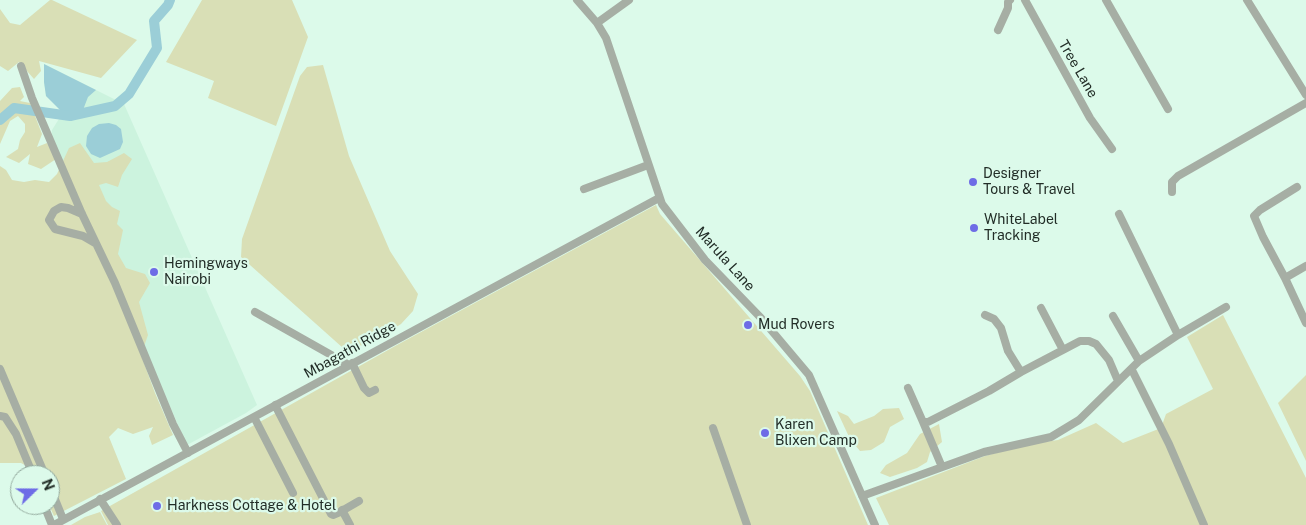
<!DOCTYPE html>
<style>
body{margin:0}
#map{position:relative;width:1306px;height:525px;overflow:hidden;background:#dcfaea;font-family:"Public Sans",sans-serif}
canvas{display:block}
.north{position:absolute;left:10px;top:465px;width:50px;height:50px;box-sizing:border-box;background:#dcfaea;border:1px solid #92a89c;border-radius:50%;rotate:68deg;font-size:14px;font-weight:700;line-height:20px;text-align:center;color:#222d27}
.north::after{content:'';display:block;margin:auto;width:18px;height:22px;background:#6e6ce6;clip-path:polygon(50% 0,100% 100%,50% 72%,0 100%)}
</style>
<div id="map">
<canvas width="1306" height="525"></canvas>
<div class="north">N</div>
</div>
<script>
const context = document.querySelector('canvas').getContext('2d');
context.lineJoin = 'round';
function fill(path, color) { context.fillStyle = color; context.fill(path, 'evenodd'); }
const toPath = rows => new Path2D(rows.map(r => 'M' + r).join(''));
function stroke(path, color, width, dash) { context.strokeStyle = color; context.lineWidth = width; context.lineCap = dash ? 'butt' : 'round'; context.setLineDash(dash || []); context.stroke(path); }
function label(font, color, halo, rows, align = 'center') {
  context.font = font + ' "Public Sans",sans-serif'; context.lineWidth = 4.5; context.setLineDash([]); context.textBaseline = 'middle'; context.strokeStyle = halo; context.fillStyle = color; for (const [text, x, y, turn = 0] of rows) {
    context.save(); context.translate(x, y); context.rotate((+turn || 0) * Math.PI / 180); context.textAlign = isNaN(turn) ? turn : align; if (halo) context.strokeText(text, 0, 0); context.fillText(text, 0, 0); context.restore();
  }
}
fill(toPath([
 [44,64,124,104,257,405,246,413,187,445,51,138,52,130,62,114,58,107,46,96,44,82]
]), '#ccf3de');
fill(toPath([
 [50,0,52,0,137,40,101,78,39,61,41,71,34,79,19,62,8,71,0,66,0,9,10,23,20,25],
 [202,0,292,0,308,37,276,126,208,98,214,81,166,62],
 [323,65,349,156,390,251,418,294,413,311,401,324,379,338,360,346,343,348,241,257,242,239,300,76,307,67],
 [20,87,24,97,20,101,30,103,42,134,37,147,47,143,56,159,41,169,28,164,30,154,19,163,6,157,18,149,20,140,25,132,25,124,18,116,10,121,0,144,0,101,12,88],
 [80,143,94,163,107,162,124,153,132,159,122,175,118,187,106,183,99,185,106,201,112,207,120,211,117,224,123,230,118,254,126,268,145,274,150,283,139,302,148,335,141,355,155,393,173,435,152,445,149,436,153,427,133,434,118,428,109,437,126,479,54,516,49,505,50,475,38,475,36,471,21,463,0,463,0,166,6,170,12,180,24,182,35,180,49,182,57,174,69,148],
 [656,205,660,214,800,376,810,391,868,525,108,525,101,511,397,345],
 [1223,315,1306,478,1306,525,889,525,876,498,985,456,1025,445,1058,440,1096,423,1123,443,1161,428,1166,414,1213,389,1187,337],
 [1306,375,1306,461,1278,403],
 [899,408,904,419,890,427,884,442,871,450,860,451,850,439,837,411,848,416,854,424,874,416,883,409],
 [939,424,942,442,930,452,927,462,917,468,890,477,880,473,886,465,907,453,920,434],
 [100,512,107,525,71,525,85,517]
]), '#d9dfb6');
fill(toPath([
 [44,64,96,90,88,97,81,115,71,121,46,96,44,82],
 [109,123,116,125,121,129,123,142,120,149,100,158,91,154,86,146,87,136,92,128,99,124]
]), '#9bced7');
stroke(toPath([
 [0,120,14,108,70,116,115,106,129,94,157,48,154,21,168,5,170,0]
]), '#9bced7', 10);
stroke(toPath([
 [577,0,597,23,606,38,662,204,705,260,761,318,809,375,875,525],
 [1025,0,1090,118,1112,149],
 [1106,0,1168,109],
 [1247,0,1306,95],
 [597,23,629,0],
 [998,30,1008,8,1008,2,1010,0],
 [21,66,32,98,82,214,115,283,173,424,188,453],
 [1297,187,1260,210,1254,216,1263,237,1285,278,1306,323],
 [584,189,648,165],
 [1172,192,1172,182,1178,176,1306,103],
 [82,214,68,208,61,207,54,211,49,220,55,229,83,236,95,243],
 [1119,214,1178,335],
 [1285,278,1306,266],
 [1041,308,1063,350],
 [255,312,349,365],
 [985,315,994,319,1001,328,1008,351,1021,372,1080,341,1089,341,1096,344,1109,360,1118,381],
 [1113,316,1139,361],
 [352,363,364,388,369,393,375,390],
 [0,369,45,475],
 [1132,370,1169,444,1204,525],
 [908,388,923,422,928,422,989,391,1021,372],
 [275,405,331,514,333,515,340,512,359,501],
 [0,416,5,417,16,434,33,475],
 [254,417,293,493],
 [923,422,942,467],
 [713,428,747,525],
 [50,487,63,519],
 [862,496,984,452,1051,437,1079,420,1139,361,1178,335,1226,307],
 [100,499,117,525],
 [44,505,52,525],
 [342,510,350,525],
 [54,525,659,198]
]), '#a6aea4', 8);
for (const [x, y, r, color] of [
 [973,182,5,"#6e6ce6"],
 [974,228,5,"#6e6ce6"],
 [154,272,5,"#6e6ce6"],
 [748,325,5,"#6e6ce6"],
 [765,433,5,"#6e6ce6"],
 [157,506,5,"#6e6ce6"]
]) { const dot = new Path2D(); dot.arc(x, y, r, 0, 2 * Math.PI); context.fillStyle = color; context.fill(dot); stroke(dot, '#dcfaea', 2); }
label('14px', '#222d27', '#dcfaea', [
 ["Tree Lane",1078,69,60],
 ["Marula Lane",725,259,48],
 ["Mbagathi Ridge",350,350,-29]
]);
label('14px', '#222d27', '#dcfaea', [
 ["Designer",983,174],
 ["Tours & Travel",983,190],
 ["WhiteLabel",984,220],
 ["Tracking",984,236],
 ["Hemingways",164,264],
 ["Nairobi",164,280],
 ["Mud Rovers",758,325],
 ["Karen",775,425],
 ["Blixen Camp",775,441],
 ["Harkness Cottage & Hotel",167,506]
], 'left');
</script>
